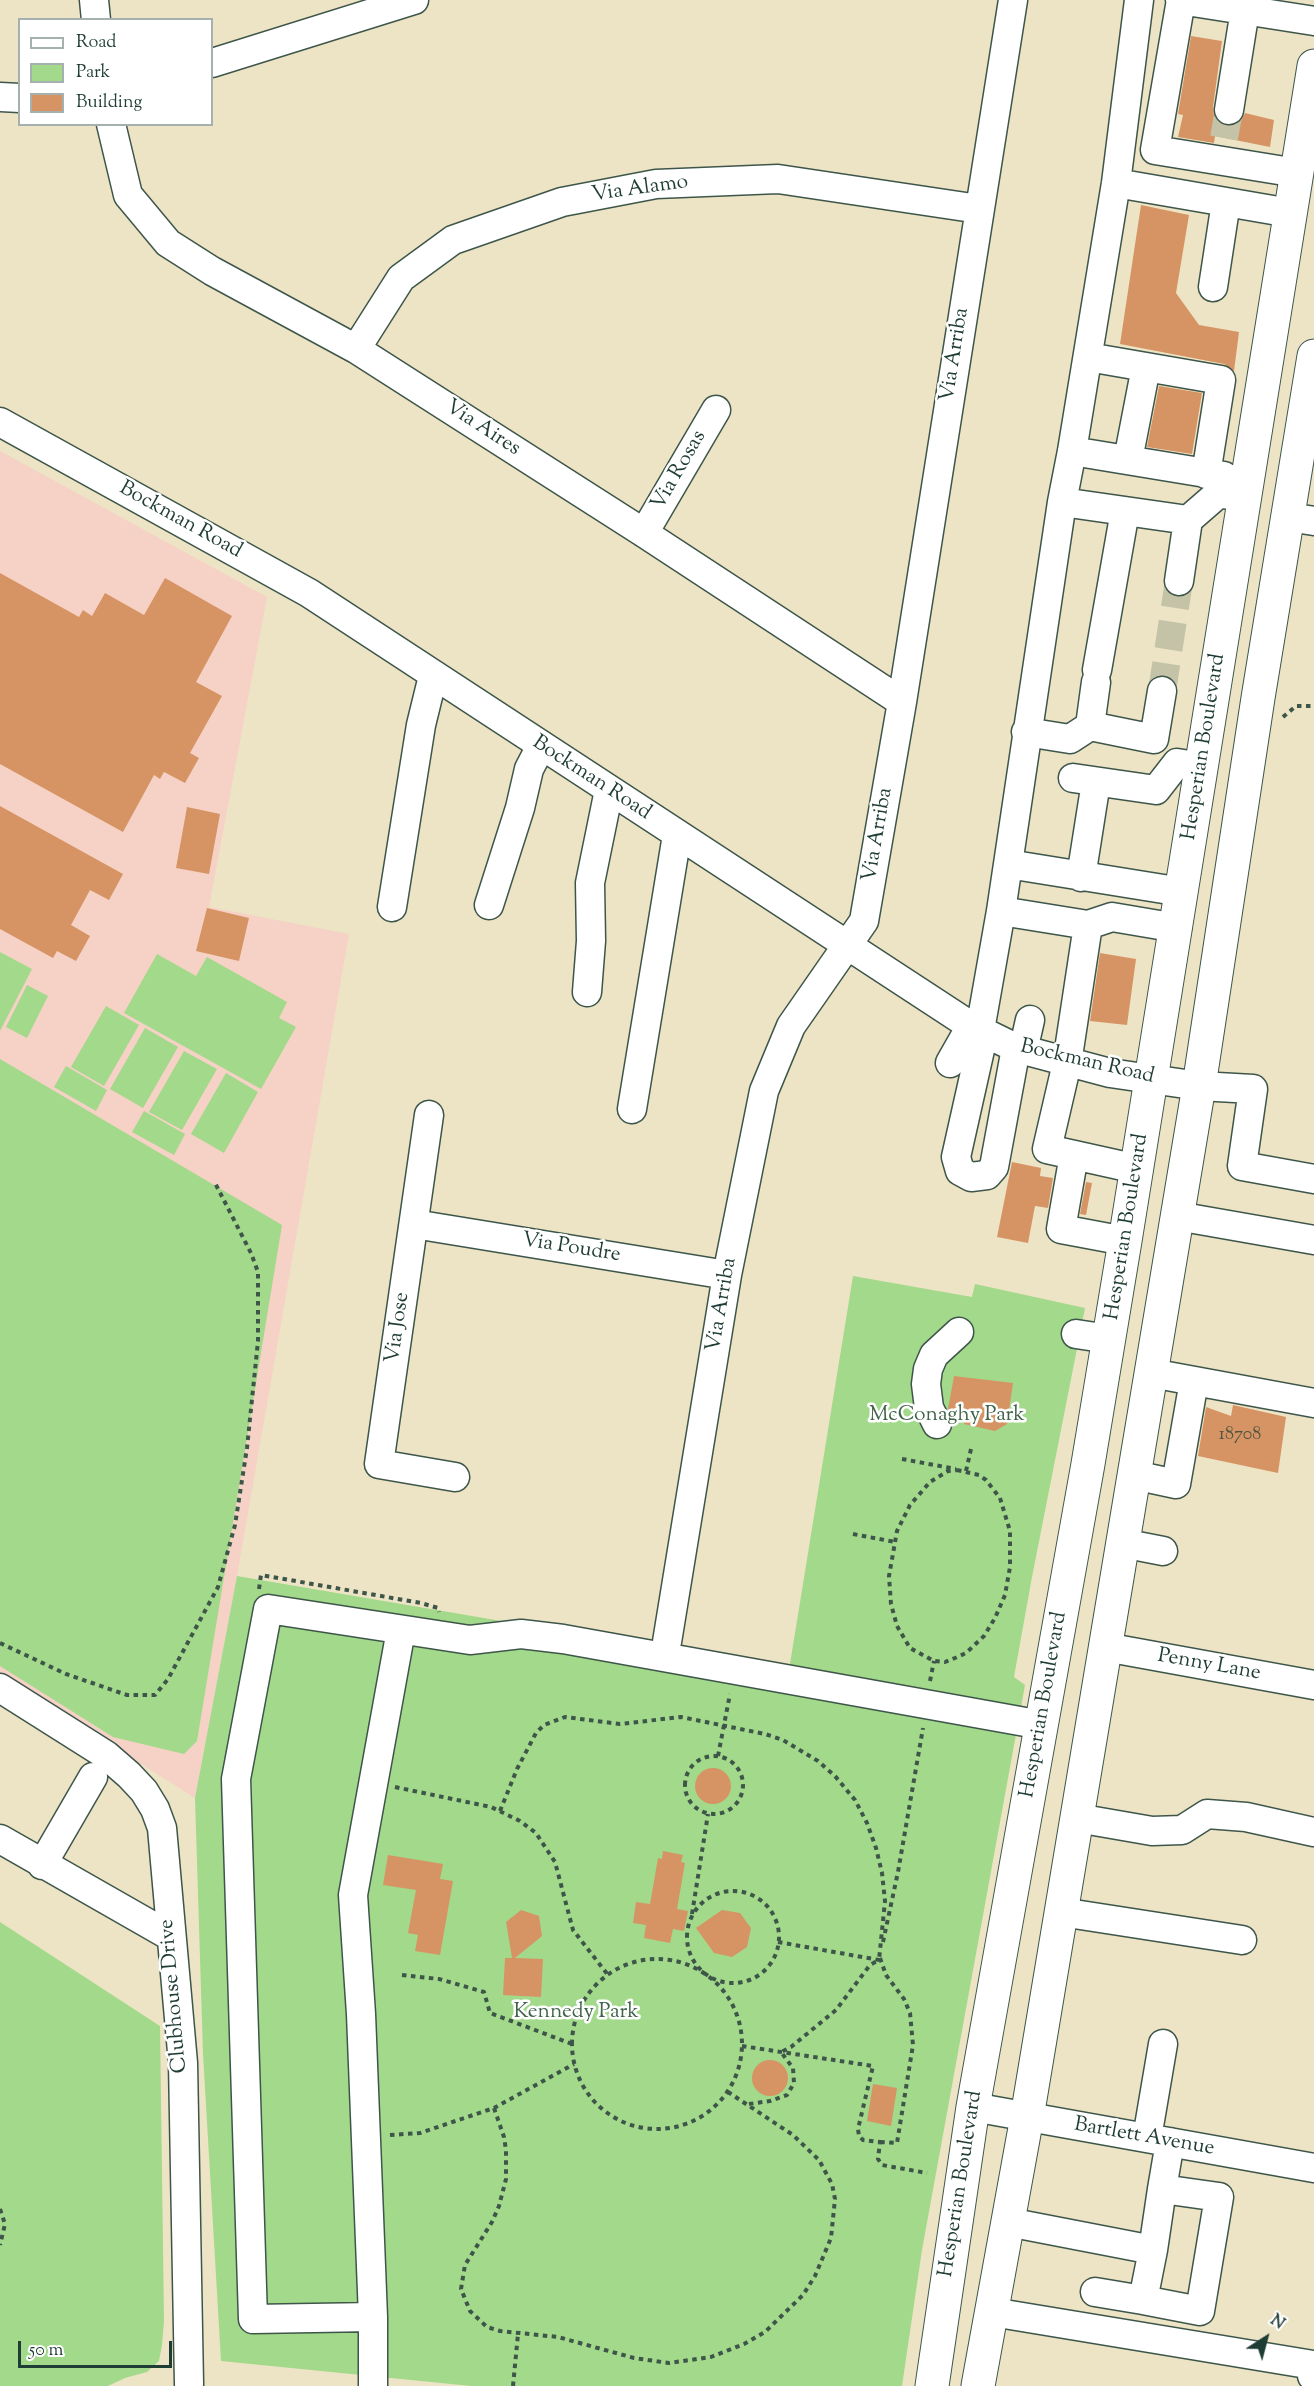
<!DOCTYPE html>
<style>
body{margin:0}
#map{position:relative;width:1314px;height:2386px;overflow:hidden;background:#ede4c5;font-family:"Sorts Mill Goudy",serif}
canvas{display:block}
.legend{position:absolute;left:18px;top:18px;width:195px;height:108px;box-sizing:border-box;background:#fff;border:2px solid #a5b1ae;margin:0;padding:8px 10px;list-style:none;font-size:18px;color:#1f3d34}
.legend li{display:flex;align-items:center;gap:12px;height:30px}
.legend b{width:30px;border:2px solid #a5b1ae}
.north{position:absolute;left:1236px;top:2308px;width:60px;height:60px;-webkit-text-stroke:4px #fff;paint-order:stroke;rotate:36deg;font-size:16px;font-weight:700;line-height:24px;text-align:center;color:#1f3d34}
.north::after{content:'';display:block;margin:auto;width:21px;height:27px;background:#1f3d34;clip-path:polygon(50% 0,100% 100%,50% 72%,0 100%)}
.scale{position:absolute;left:18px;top:2341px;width:154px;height:27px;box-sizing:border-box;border:3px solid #1f3d34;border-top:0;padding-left:8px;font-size:18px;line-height:21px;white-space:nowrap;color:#1f3d34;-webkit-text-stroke:4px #fff;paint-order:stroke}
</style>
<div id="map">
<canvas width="1314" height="2386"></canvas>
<ul class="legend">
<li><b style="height:8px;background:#fff"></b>Road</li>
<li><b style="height:16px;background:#a3d98a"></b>Park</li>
<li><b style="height:16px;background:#d69464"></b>Building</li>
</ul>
<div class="north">N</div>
<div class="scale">50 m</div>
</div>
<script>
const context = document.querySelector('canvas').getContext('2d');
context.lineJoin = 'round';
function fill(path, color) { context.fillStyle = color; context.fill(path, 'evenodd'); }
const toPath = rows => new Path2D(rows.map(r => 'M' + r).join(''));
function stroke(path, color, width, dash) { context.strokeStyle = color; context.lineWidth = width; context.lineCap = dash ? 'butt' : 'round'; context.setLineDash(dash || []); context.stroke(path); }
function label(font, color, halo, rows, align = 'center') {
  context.font = font + ' "Sorts Mill Goudy",serif'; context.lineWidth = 5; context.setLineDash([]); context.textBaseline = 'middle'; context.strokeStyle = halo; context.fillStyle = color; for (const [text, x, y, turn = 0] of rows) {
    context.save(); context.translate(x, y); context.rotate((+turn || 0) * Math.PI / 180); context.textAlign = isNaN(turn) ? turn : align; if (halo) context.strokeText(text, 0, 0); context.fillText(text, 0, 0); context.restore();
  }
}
fill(toPath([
 [0,451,267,597,209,907,349,934,237,1576,195,1798,0,1675]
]), '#f6d1c5');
fill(toPath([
 [0,952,32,969,0,1031],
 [157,954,196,976,207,957,287,1002,279,1018,296,1027,261,1089,124,1013],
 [27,985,48,996,27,1038,6,1027],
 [106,1006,139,1025,104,1086,71,1067],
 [145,1028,178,1047,143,1108,110,1089],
 [184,1051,217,1069,182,1130,149,1112],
 [0,1059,282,1225,197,1741,184,1754,113,1737,0,1666],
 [66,1066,107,1090,96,1111,54,1087],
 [226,1073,258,1092,224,1153,191,1134],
 [144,1111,185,1134,174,1155,132,1132],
 [853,1276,972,1297,975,1284,1085,1308,1032,1577,1014,1677,1025,1685,922,2250,902,2386,471,2386,221,2361,203,2054,195,1798,237,1576,789,1670],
 [0,1922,160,2026,164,2321,162,2345,159,2361,147,2372,125,2378,108,2386,0,2386]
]), '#a3d98a');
fill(toPath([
 [1191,36,1222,41,1213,107,1214,116,1219,123,1227,126,1235,125,1241,121,1245,113,1274,120,1270,147,1215,136,1214,143,1178,137,1183,115,1178,114],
 [1141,205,1189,215,1176,293,1199,325,1239,332,1234,371,1224,364,1120,344],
 [1159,386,1202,393,1192,454,1147,447],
 [0,573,79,617,83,610,92,616,105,593,144,615,165,578,232,616,196,682,222,696,190,753,199,758,185,783,164,772,160,779,154,775,123,832,0,764],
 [0,806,123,874,109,900,90,890,71,925,90,936,76,961,57,951,53,958,0,929],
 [187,807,220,814,209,874,176,868],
 [207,908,249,918,239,961,196,951],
 [1100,953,1136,959,1127,1025,1090,1021],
 [1012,1162,1041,1168,1040,1176,1053,1178,1048,1208,1035,1206,1028,1243,997,1237],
 [1086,1182,1092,1183,1086,1215,1080,1214],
 [954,1376,1013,1383,1007,1424,995,1431,964,1424,965,1420,952,1418,948,1409],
 [1233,1405,1286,1417,1278,1473,1198,1456,1206,1407,1231,1416],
 '695 1786a18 18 0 1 1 36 0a18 18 0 1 1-36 0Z',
 [663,1851,683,1855,681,1862,685,1863,677,1909,688,1911,684,1931,673,1929,670,1943,644,1938,646,1925,633,1923,636,1902,650,1904,658,1858,662,1859],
 [388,1855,443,1864,440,1879,453,1881,440,1955,415,1951,418,1935,408,1933,416,1890,383,1885],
 [521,1910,539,1916,542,1936,515,1958,543,1959,541,1997,503,1995,505,1958,512,1958,506,1922],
 [722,1910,740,1913,751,1928,747,1947,732,1957,714,1953,696,1928],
 '752 2078a18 18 0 1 1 36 0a18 18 0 1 1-36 0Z',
 [873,2084,897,2088,891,2126,867,2121]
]), '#d69464');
stroke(toPath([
 [1224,138,1229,110],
 [1162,691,1179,581]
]), '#c4c3a8', 28, [28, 14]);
const minor = toPath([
 [94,0,96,20],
 [1180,0,1314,21],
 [1181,0,1155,150,1297,173],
 [212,63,414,0],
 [0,97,20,98],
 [1229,110,1245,10],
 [111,124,128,195,168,243,212,271,356,349,644,533,902,702],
 [1116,183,1290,213],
 [1213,287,1226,202],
 [356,349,401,278,453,240,562,202,656,184,778,179,979,209],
 [1088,357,1221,380,1206,474],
 [0,422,309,593,971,1026,1016,1048,1110,1073,1199,1086,1253,1089,1242,1166,1314,1179],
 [1072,451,1224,476],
 [1128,460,1146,367],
 [1062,502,1188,520,1219,493,1245,498],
 [1288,517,1314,521],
 [644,533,716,410],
 [1179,581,1188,520],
 [1097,670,1125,511],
 [1096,682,1090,726,1154,739,1162,691],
 [1026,732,1070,739,1090,726],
 [1073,778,1156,790,1177,763,1202,767],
 [1008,864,1182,892],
 [1081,877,1096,782],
 [489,905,520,808,529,769,541,746],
 [392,907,421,725,433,676],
 [1001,911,1088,925,1112,917,1177,928],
 [1088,925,1067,1063,1047,1149,1137,1169],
 [587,992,591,941,590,883,609,790],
 [980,1030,1001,911,1062,502,1072,451,1116,183,1139,0],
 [984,1032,956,1157,960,1171,971,1177,987,1175,994,1167,1016,1048],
 [1023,1051,1030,1020],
 [950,1063,971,1026],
 [632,1109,677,835],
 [429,1115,379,1464,455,1477],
 [1074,1155,1061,1229,1125,1241],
 [1177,1216,1314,1240],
 [414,1224,727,1275],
 [1076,1334,1109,1339],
 [1151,1373,1314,1403],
 [937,1424,929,1408,926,1384,928,1369,934,1355,959,1332],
 [1134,1475,1176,1484,1194,1381],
 [1122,1543,1163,1551],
 [667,1642,727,1275,764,1091,791,1026,864,921,902,702,1013,0],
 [1105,1647,1314,1685],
 [0,1688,106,1755,129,1775,144,1791,155,1809,162,1828,183,2063,189,2384],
 [1077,1818,1152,1831,1182,1830,1207,1814,1246,1817,1314,1832],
 [0,1839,170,1936],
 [42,1865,93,1777],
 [1061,1912,1242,1940],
 [973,2107,1314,2168],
 [1147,2138,1163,2044],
 [1162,2189,1170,2142],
 [1008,2222,1153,2250,1143,2300,1095,2292],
 [1143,2300,1200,2311,1219,2197,1162,2189,1153,2250],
 [992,2312,1313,2365,1312,2376,1314,2377],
 [373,2317,253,2319,236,1779,268,1609,470,1640,521,1634,563,1639,1042,1725],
 [373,2386,373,2317,361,2014,353,1895,401,1630]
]);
const major = toPath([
 [932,2386,973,2107,1088,1464,1125,1241,1314,66],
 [978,2386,1027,2117,1199,1086,1258,698,1314,356]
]);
stroke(minor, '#3e564a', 31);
stroke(major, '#3e564a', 35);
stroke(toPath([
 [1283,717,1296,706,1314,706],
 [902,1459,956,1469],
 [957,1470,979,1475,986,1480,1000,1498,1010,1531,1010,1567,1005,1595,995,1618,984,1636,966,1653,955,1658,945,1662,934,1661,910,1648,897,1626,891,1604,889,1576,897,1531,910,1505,930,1482,948,1471,957,1470],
 [966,1471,971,1449],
 [853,1534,895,1542],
 [259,1589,261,1575,421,1603,438,1608,439,1612],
 [0,1643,66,1674,127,1695,155,1695,168,1679,218,1587,235,1525,247,1448,258,1341,258,1272,251,1253,214,1181],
 [930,1681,934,1661],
 '685 1785a29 29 0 1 1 58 0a29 29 0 1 1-58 0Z',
 [718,1756,730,1694],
 [395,1787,491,1807,520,1821,536,1833,555,1862,573,1930,608,1975],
 [500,1811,517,1769,536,1733,544,1725,565,1717,620,1724,681,1717,765,1734,783,1740,818,1761,835,1776,855,1800,867,1823,876,1848,882,1873,885,1901,879,1960],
 '687 1937a46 46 0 1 1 92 0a46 46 0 1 1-92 0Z',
 [692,1914,708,1814],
 [778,1942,879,1960],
 [883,1942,898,1872,923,1728],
 [880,1958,886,1975,904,1999,910,2013,913,2045,897,2143,880,2142],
 '572 2044a85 85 0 1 1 170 0a85 85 0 1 1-170 0Z',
 [402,1975,439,1979,484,1992,490,2013,572,2044],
 [742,2046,873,2066,858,2129,859,2136,863,2140,880,2142,878,2159,882,2165,927,2173],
 [749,2104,770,2101,787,2095,794,2083,793,2068,781,2052,791,2047,836,2010,870,1965,879,1960],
 [494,2108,504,2137,506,2150,506,2179,499,2206,492,2222,465,2265,461,2289,470,2311,487,2327,500,2331,558,2337,634,2358,669,2363,711,2357,744,2344,765,2332,803,2295,815,2276,831,2238,835,2199,832,2184,819,2160,793,2135,728,2092],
 [390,2135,420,2133,494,2108,574,2064],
 [0,2209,5,2224,0,2245],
 [513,2386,518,2334]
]), '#3e564a', 4, [4.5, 4.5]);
stroke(minor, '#fff', 28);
stroke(major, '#fff', 33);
label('18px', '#4d5340', null, [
 ["18708",1240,1436]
]);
label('21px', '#1f3d34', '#fff', [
 ["Via Alamo",640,190,-8],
 ["Via Arriba",956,355,-81],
 ["Via Aires",482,429,33],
 ["Via Rosas",680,471,-60],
 ["Bockman Road",180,521,29],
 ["Hesperian Boulevard",1205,747,-81],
 ["Bockman Road",591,779,33],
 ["Via Arriba",879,835,-80],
 ["Bockman Road",1087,1063,13],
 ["Hesperian Boulevard",1128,1227,-81],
 ["Via Poudre",571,1249,9],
 ["Via Arriba",723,1305,-80],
 ["Via Jose",399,1328,-82],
 ["Penny Lane",1209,1666,10],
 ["Hesperian Boulevard",1045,1705,-80],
 ["Clubhouse Drive",175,1996,-95],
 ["Bartlett Avenue",1144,2138,10],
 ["Hesperian Boulevard",962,2184,-81]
]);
label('21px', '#40644a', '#fff', [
 ["McConaghy Park",947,1416],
 ["Kennedy Park",576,2013]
]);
</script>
